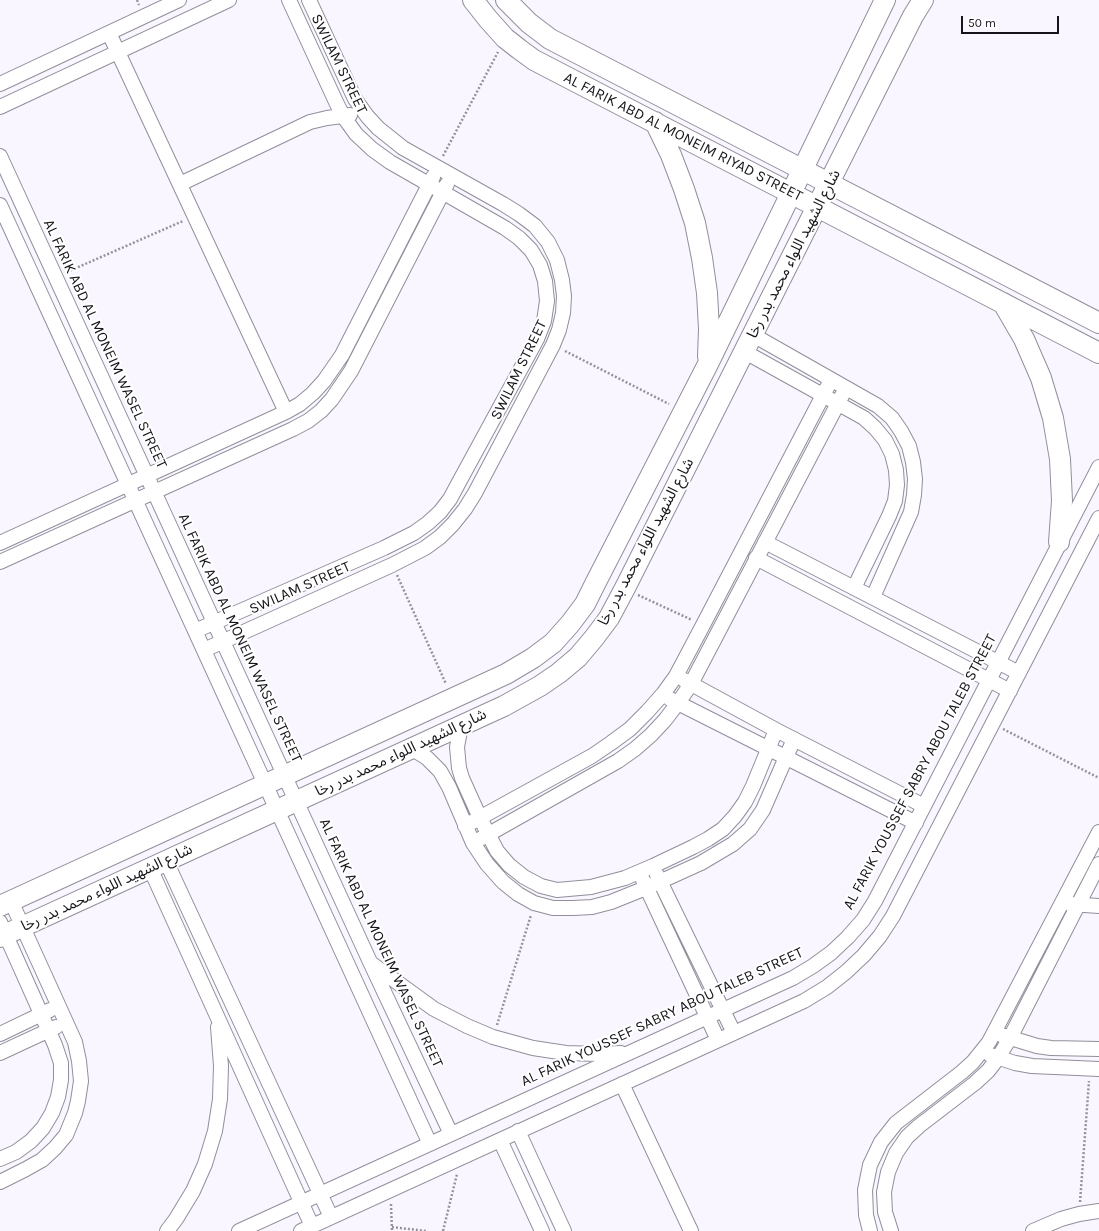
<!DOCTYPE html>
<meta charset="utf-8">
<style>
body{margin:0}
#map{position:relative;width:1099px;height:1231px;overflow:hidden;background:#f9f6ff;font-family:Karla,sans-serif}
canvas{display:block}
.scale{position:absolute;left:961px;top:16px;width:98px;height:18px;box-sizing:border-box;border:2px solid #17151a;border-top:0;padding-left:5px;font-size:12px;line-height:14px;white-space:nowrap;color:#17151a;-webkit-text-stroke:3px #fff;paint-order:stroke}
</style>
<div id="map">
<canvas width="1099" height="1231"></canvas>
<div class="scale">50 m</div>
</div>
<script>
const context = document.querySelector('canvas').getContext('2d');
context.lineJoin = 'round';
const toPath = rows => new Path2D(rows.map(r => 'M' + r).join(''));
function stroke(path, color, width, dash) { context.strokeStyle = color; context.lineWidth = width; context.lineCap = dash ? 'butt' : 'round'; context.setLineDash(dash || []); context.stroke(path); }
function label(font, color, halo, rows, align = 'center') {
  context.font = font + ' Karla,"Noto Sans Arabic",sans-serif'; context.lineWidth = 4; context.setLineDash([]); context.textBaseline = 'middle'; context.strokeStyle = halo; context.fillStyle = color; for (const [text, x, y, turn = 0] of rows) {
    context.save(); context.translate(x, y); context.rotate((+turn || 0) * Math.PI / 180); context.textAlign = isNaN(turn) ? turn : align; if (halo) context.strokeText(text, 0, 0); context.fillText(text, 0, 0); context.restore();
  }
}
const street = toPath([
 [109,33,286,412],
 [0,84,179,0],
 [0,107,229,0],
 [0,156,371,964,451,1134],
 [180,184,310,122,327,118,350,115],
 [0,205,430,1144],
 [753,335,878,406,892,418,901,431,909,446,913,462,915,479,914,495,911,512,873,597],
 [745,352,864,418,875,428,885,440,892,454,896,470,897,485,895,501,889,516,854,588],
 [765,542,1019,673],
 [0,543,286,412,300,404,313,393,324,381,342,355,433,177],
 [756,558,1010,691],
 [0,562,293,429,308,421,321,411,332,399,351,371,447,184],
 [195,631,384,548,414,533,428,523,440,512,450,499,458,484,537,339,544,321,547,301,545,281,540,265,531,250,519,238,505,228,390,162,372,149,356,134,343,116,336,102,289,0],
 [204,650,392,565,425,548,440,537,453,524,465,509,475,493,553,345,559,330,563,313,564,296,562,280,557,260,548,242,535,226,519,214,503,204,403,148,378,128,367,116,355,99,309,0],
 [684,680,776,730,924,806],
 [670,699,916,823],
 [461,726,457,747,459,768,462,778,480,818,497,851,509,865,524,877,541,886,557,890,591,887,625,878,653,866,693,847,708,839,723,829,735,816,745,802,753,786,776,730],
 [411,748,427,758,440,771,449,787,473,843,487,864,503,882,518,894,534,903,553,908,573,908,592,907,611,902,646,888,701,863,733,844,750,829,763,810,794,739],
 [465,826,592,756,611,743,630,729,647,712,663,694,676,676,703,625,831,380],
 [473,843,618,761,635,749,651,735,665,720,678,703,691,684,846,388],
 [166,861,331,1217],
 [150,868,312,1226],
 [657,875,734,1033],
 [643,880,718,1040],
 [1070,904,1099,906],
 [0,922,55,1045,61,1063,61,1080,58,1097,52,1113,43,1128,31,1141,16,1152,0,1159],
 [372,964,434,1009,467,1026,493,1037,533,1048,566,1053,598,1054,621,1053],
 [0,1034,50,1010],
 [1001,1035,1037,1046,1051,1048,1099,1049],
 [0,1053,56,1027],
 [990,1055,1015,1063,1032,1066,1099,1069],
 [622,1084,691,1231],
 [518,1131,564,1231],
 [500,1140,542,1231],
 [0,1182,26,1169,42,1160,55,1148,66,1135,75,1113,78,1101,81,1081,79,1061,75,1042,11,901],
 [167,1231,176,1219,193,1191,205,1164,215,1131,220,1099,221,1066,218,1027],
 [239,1231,793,978,813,966,831,953,848,937,863,920,875,901,1099,467],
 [301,1231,804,1001,827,987,846,972,864,955,880,936,893,916,1099,518],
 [870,1231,866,1215,865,1190,870,1165,881,1142,896,1123,962,1072,973,1062,989,1042,1099,832],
 [891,1231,885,1212,884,1192,888,1172,896,1153,907,1137,919,1126,975,1083,988,1071,998,1058,1010,1038,1099,864],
 [1033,1231,1061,1219,1079,1214,1099,1211]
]);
const secondary = toPath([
 [473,0,488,19,505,38,519,49,534,60,1099,353],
 [506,0,529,23,550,39,1099,323],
 [655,122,671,155,684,189,695,223,702,258,707,293,709,329,708,357],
 [1003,303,1024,339,1041,378,1053,418,1060,459,1062,501,1059,542],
 [0,906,506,674,533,658,553,643,570,624,585,604,596,582,708,364,885,0],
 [0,937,504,706,540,686,559,673,578,657,594,638,609,618,625,588,913,16,923,0]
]);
stroke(street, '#928e9b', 16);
stroke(secondary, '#928e9b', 22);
stroke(toPath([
 [137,0,139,5],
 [443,156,498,52],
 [67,272,183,221],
 [565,351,669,404],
 [397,575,446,684],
 [638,595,692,620],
 [1003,729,1099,778],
 [497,1025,531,915],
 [1080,1202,1089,1081],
 [391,1204,392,1231],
 [392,1227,426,1231],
 [443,1231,457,1174]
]), '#96949b', 2.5, [2, 2]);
stroke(street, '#fff', 14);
stroke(secondary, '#fff', 20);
label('15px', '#17151a', '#fff', [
 ["SWILAM STREET",339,64,64],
 ["AL FARIK ABD AL MONEIM RIYAD STREET",683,137,27],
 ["شارع الشهيد اللواء محمد بدر رخا",794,254,-63],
 ["AL FARIK ABD AL MONEIM WASEL STREET",105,344,65],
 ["SWILAM STREET",519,370,-64],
 ["شارع الشهيد اللواء محمد بدر رخا",646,542,-62],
 ["SWILAM STREET",300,588,-24],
 ["AL FARIK ABD AL MONEIM WASEL STREET",240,638,65],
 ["شارع الشهيد اللواء محمد بدر رخا",401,753,-25],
 ["AL FARIK YOUSSEF SABRY ABOU TALEB STREET",920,772,-62],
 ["شارع الشهيد اللواء محمد بدر رخا",107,888,-25],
 ["AL FARIK ABD AL MONEIM WASEL STREET",381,943,65],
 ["AL FARIK YOUSSEF SABRY ABOU TALEB STREET",662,1017,-25]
]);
</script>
